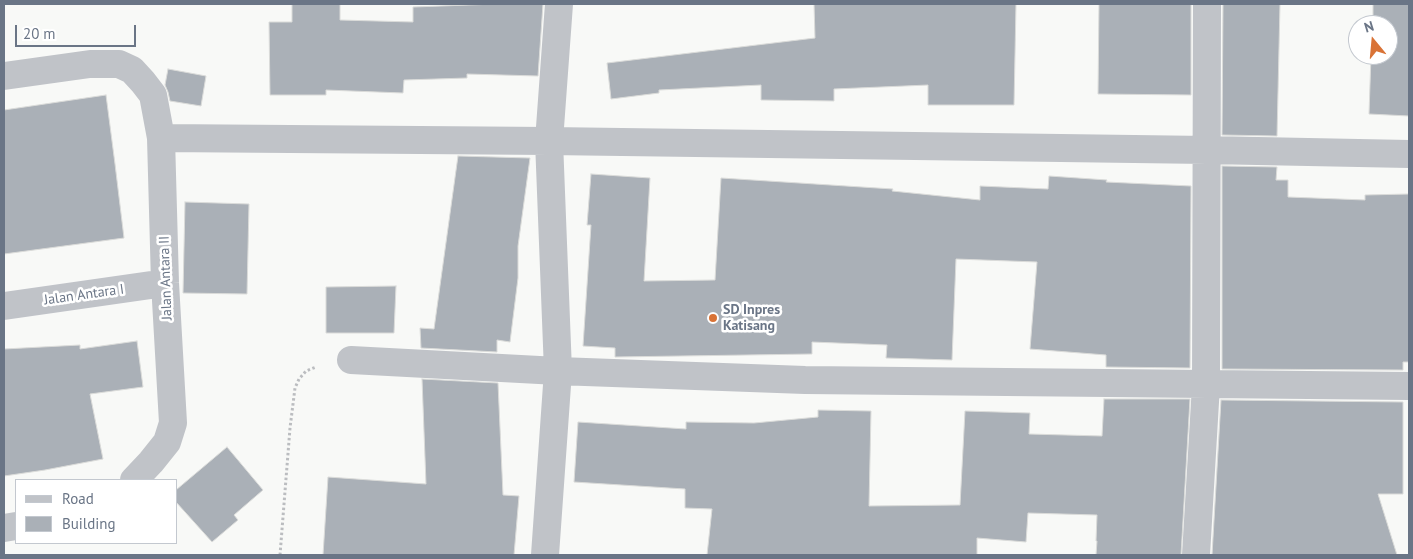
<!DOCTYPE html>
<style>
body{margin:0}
#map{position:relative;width:1413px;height:559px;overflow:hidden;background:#f8f9f7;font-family:"PT Sans",sans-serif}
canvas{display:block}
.frame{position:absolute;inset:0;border:5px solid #6a7586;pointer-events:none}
.legend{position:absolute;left:15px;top:479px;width:162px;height:65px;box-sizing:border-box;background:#fff;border:1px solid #c3c8cf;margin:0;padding:6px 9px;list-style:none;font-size:15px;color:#6a7586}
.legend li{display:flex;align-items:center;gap:10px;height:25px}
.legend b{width:25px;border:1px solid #c3c8cf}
.north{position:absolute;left:1348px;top:15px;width:50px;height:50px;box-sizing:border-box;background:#fff;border:1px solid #c3c8cf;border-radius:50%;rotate:343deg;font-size:14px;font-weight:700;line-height:20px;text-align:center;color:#6a7586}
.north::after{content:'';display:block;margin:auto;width:18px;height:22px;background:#d97336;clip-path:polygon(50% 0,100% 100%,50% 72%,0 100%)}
.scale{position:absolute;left:15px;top:25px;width:121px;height:22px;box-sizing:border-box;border:2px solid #6a7586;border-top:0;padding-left:6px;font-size:15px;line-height:18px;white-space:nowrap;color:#6a7586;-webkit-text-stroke:4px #fff;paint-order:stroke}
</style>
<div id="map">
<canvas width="1413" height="559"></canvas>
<div class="frame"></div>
<ul class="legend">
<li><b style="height:6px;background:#c0c3c8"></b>Road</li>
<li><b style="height:14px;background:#aab0b7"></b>Building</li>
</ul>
<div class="north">N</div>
<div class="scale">20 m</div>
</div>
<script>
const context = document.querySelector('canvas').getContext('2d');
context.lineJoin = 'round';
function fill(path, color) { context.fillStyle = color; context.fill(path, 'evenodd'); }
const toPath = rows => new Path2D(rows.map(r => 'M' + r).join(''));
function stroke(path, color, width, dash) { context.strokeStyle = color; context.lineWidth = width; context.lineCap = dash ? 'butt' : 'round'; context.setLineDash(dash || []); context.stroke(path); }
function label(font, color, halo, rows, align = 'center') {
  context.font = font + ' "PT Sans",sans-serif'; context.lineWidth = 5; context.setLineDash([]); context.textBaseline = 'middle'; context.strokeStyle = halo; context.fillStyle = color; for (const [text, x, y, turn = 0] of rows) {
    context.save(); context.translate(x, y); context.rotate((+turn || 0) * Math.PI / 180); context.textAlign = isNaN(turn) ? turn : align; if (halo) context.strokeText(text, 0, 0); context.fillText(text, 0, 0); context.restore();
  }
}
const building = toPath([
 [292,4,340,4,340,20,413,22,413,7,497,4,543,4,538,76,467,74,467,78,404,80,403,93,326,90,326,95,270,95,269,22,292,22,292,4],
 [814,4,1016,4,1014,105,928,105,928,85,834,89,834,101,761,100,761,85,659,90,659,93,611,99,607,63,815,38,814,4],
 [1099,4,1191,4,1191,95,1098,94,1099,4],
 [1223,4,1280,4,1277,136,1222,135,1223,4],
 [1373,4,1409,4,1409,116,1369,114,1371,55,1388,55,1388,25,1373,25,1373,4],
 [168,69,206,76,201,106,170,101,168,92,165,85,168,69],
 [106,95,115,164,124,238,4,254,4,110,106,95],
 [458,156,530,158,518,246,518,278,510,342,497,340,497,352,421,348,420,328,434,329,458,156],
 [1222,166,1277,167,1276,180,1288,180,1288,197,1365,200,1365,195,1409,194,1409,362,1403,362,1403,370,1222,369,1222,166],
 [591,174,650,178,644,281,715,280,721,178,893,189,892,191,980,200,980,186,1048,189,1049,176,1107,180,1106,182,1191,186,1190,368,1106,367,1106,355,1030,349,1037,262,956,259,952,360,886,358,887,345,812,342,812,354,615,357,615,348,583,346,591,225,587,225,591,174],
 [185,202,249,204,247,294,183,293,185,202],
 [396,286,394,333,326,333,326,287,396,286],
 [137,341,143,387,90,394,103,459,45,470,4,476,4,349,80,345,80,349,137,341],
 [422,379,498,383,503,495,519,496,514,555,323,555,328,477,426,484,422,379],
 [1104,399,1190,399,1181,555,1096,555,1097,541,1096,541,1097,515,1028,513,1026,542,977,538,977,555,707,555,712,509,685,508,685,489,574,482,578,422,686,429,686,422,754,423,818,417,818,410,871,411,869,506,960,505,965,411,1030,413,1029,434,1102,436,1104,399],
 [1221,400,1403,402,1403,494,1378,494,1397,555,1212,555,1221,400],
 [227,447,263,490,234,515,238,520,212,542,176,502,176,490,227,447]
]);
fill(building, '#aab0b7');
stroke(building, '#dadbd9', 1);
stroke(toPath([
 [280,555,290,428,295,388,299,379,306,371,316,367]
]), '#bbbdc0', 3, [2.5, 2.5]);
stroke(toPath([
 [4,76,90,64,119,64,132,70,143,82,153,95,161,138,165,283,173,423,167,442,151,462,134,480],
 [161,138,549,141,1207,150,1409,154],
 [4,306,165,283],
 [351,360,558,371,805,380,1409,386],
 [4,528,16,526],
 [545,555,558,371,549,141,559,4],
 [1196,555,1206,385,1207,4]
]), '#c0c3c8', 28);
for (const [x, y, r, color] of [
 [713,318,5,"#d97336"]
]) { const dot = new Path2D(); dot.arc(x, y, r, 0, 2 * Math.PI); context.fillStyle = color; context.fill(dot); stroke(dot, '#fff', 2); }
label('14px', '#6a7586', '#fff', [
 ["Jalan Antara II",166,278,-92],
 ["Jalan Antara I",84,295,-8]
]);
label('bold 14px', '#6a7586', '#fff', [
 ["SD Inpres",723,310],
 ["Katisang",723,326]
], 'left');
</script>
